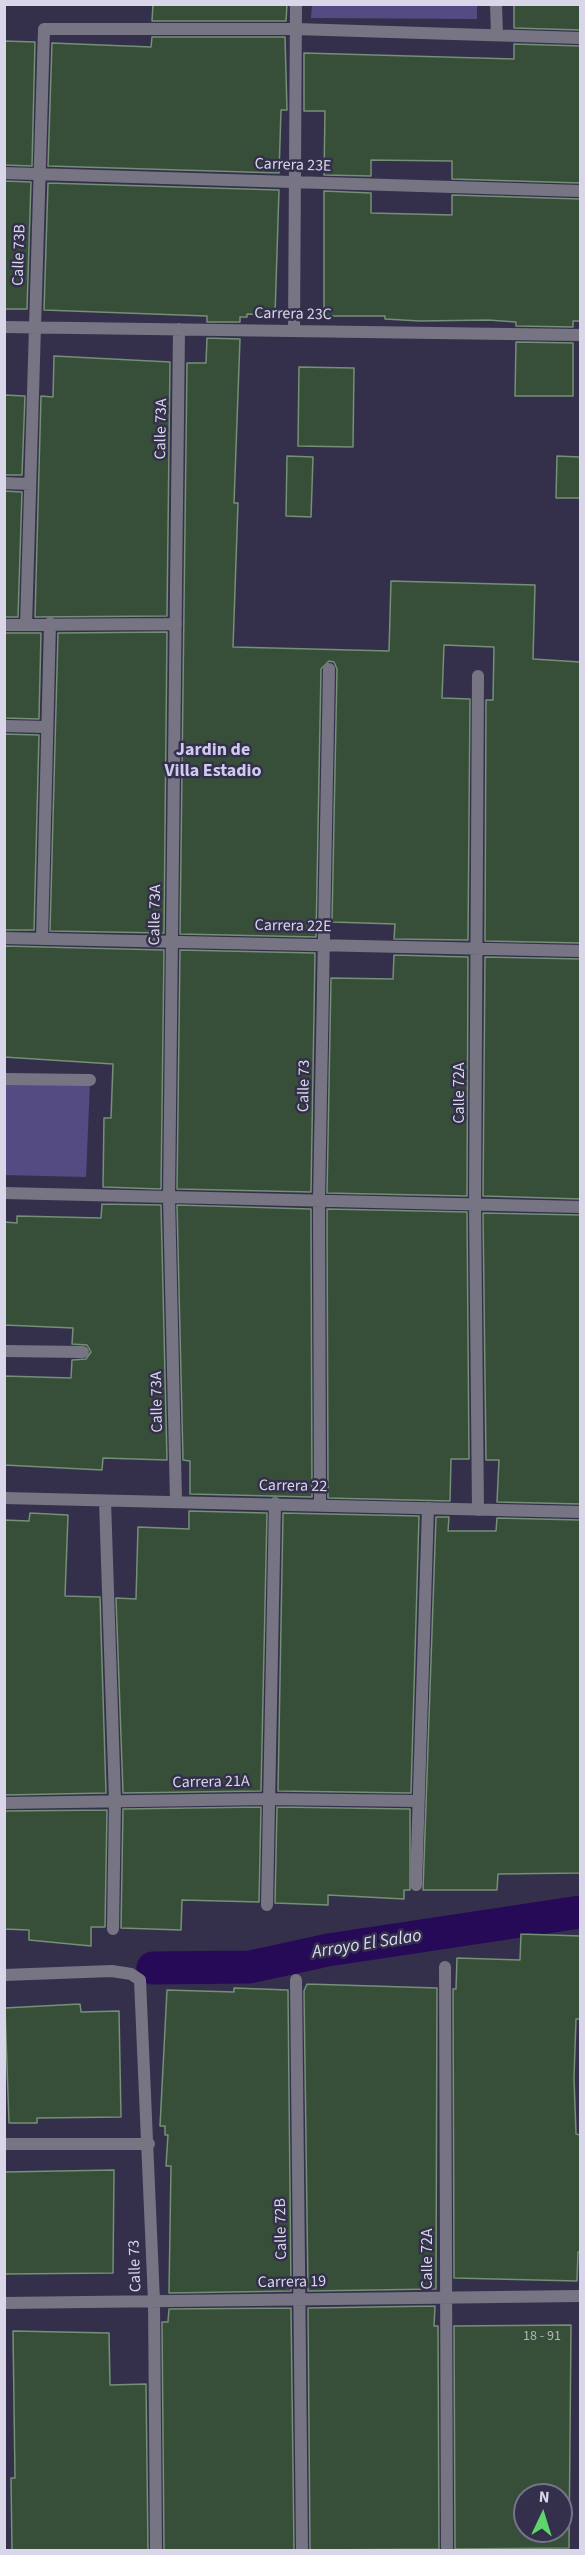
<!DOCTYPE html>
<style>
body{margin:0}
#map{position:relative;width:585px;height:2555px;overflow:hidden;background:#34304c;font-family:"Source Sans 3",sans-serif}
canvas{display:block}
.frame{position:absolute;inset:0;border:6px solid #d8d6e8;pointer-events:none}
.north{position:absolute;left:513px;top:2483px;width:60px;height:60px;box-sizing:border-box;background:#34304c;border:2px solid #76728a;border-radius:50%;rotate:4deg;font-size:16px;font-weight:700;line-height:24px;text-align:center;color:#d8d6e8}
.north::after{content:'';display:block;margin:auto;width:21px;height:27px;background:#5dd56c;clip-path:polygon(50% 0,100% 100%,50% 72%,0 100%)}
</style>
<div id="map">
<canvas width="585" height="2555"></canvas>
<div class="frame"></div>
<div class="north">N</div>
</div>
<script>
const context = document.querySelector('canvas').getContext('2d');
context.lineJoin = 'round';
function fill(path, color) { context.fillStyle = color; context.fill(path, 'evenodd'); }
const toPath = rows => new Path2D(rows.map(r => 'M' + r).join(''));
function stroke(path, color, width, dash) { context.strokeStyle = color; context.lineWidth = width; context.lineCap = dash ? 'butt' : 'round'; context.setLineDash(dash || []); context.stroke(path); }
function label(font, color, halo, rows, align = 'center') {
  context.font = font + ' "Source Sans 3",sans-serif'; context.lineWidth = 5; context.setLineDash([]); context.textBaseline = 'middle'; context.strokeStyle = halo; context.fillStyle = color; for (const [text, x, y, turn = 0] of rows) {
    context.save(); context.translate(x, y); context.rotate((+turn || 0) * Math.PI / 180); context.textAlign = isNaN(turn) ? turn : align; if (halo) context.strokeText(text, 0, 0); context.fillText(text, 0, 0); context.restore();
  }
}
fill(toPath([
 [312,5,477,5,477,19,311,18],
 [5,1081,90,1081,86,1177,5,1175]
]), '#544b82');
stroke(toPath([
 [153,1968,250,1967,328,1950,580,1912]
]), '#260a58', 33);
const building = toPath([
 [153,4,287,4,286,21,152,21,153,4],
 [514,4,580,4,580,30,514,28,514,4],
 [152,37,285,37,287,110,281,110,279,173,48,166,52,43,151,47,152,37],
 [4,41,35,42,32,166,4,165,4,41],
 [514,44,580,46,580,183,452,179,452,161,371,160,371,176,324,175,325,111,304,111,304,53,514,59,514,44],
 [4,181,31,182,27,309,4,309,4,181],
 [48,183,279,190,275,315,247,314,247,317,240,317,240,322,207,322,207,316,44,310,48,183],
 [324,191,371,193,371,213,452,215,452,195,580,199,580,321,573,321,573,327,516,326,516,322,488,320,420,321,385,319,385,316,324,316,324,191],
 [207,338,240,339,234,503,238,503,233,647,389,651,391,581,535,585,533,659,580,662,580,943,485,941,486,700,493,700,494,647,444,645,442,698,470,699,468,940,394,939,395,924,332,922,337,669,334,662,329,661,321,669,316,937,180,934,187,363,206,363,207,338],
 [516,342,573,343,573,396,515,396,516,342],
 [54,356,170,362,167,616,35,617,41,396,53,397,54,356],
 [299,367,354,368,353,447,298,446,299,367],
 [4,395,25,396,22,475,4,475,4,395],
 [287,456,313,457,311,517,286,516,287,456],
 [557,456,580,457,580,498,556,498,557,456],
 [4,491,22,492,18,617,4,617,4,491],
 [167,632,164,933,50,931,58,633,167,632],
 [4,633,41,633,39,719,4,718,4,633],
 [4,734,39,735,34,930,4,930,4,734],
 [4,946,164,950,161,1189,103,1187,104,1118,111,1118,113,1064,4,1057,4,946],
 [180,950,315,953,311,1192,177,1189,180,950],
 [394,955,468,957,467,1196,327,1193,331,978,393,979,394,955],
 [485,957,580,959,580,1199,483,1196,485,957],
 [102,1204,161,1205,167,1460,103,1458,102,1470,4,1465,4,1376,71,1378,72,1360,86,1359,91,1352,87,1345,72,1344,73,1328,4,1325,4,1222,17,1223,17,1216,101,1218,102,1204],
 [177,1205,311,1209,312,1497,190,1494,190,1461,183,1460,177,1205],
 [327,1209,467,1212,469,1459,451,1459,450,1501,328,1498,327,1209],
 [483,1213,580,1215,580,1504,497,1502,499,1460,486,1460,483,1213],
 [189,1511,267,1513,261,1791,123,1793,116,1598,136,1599,138,1527,189,1529,189,1511],
 [30,1513,68,1515,65,1596,100,1597,106,1793,4,1795,4,1520,29,1521,30,1513],
 [283,1513,419,1516,411,1793,278,1791,283,1513],
 [436,1517,449,1517,448,1531,496,1531,497,1518,580,1520,580,1873,498,1874,497,1890,423,1890,436,1517],
 [261,1807,259,1902,182,1900,181,1930,121,1928,123,1809,261,1807],
 [277,1807,410,1809,410,1890,404,1890,404,1899,328,1895,328,1905,275,1903,277,1807],
 [107,1810,105,1927,91,1927,91,1946,29,1940,29,1930,4,1929,4,1811,107,1810],
 [521,1934,580,1936,580,2019,576,2019,574,2078,576,2134,580,2135,580,2252,578,2252,577,2281,454,2278,453,1989,456,1989,457,1958,520,1960,521,1934],
 [307,1984,437,1988,436,2289,308,2291,304,1991,307,1984],
 [234,1988,288,1990,291,2291,169,2293,171,2166,166,2166,168,2135,165,2135,165,2126,160,2126,167,1990,234,1992,234,1988],
 [80,2004,81,2012,119,2011,121,2117,37,2118,37,2123,9,2123,5,2008,80,2004],
 [114,2170,113,2273,4,2274,5,2172,114,2170],
 [435,2306,434,2326,438,2326,439,2549,310,2550,308,2308,435,2306],
 [291,2308,294,2550,164,2550,162,2322,168,2322,169,2309,291,2308],
 [571,2325,569,2548,455,2549,454,2326,571,2325],
 [525,2495,561,2495,561,2531,525,2531,525,2495],
 [13,2331,109,2333,110,2385,146,2384,148,2550,12,2550,11,2478,15,2478,13,2331]
]);
fill(building, '#374f38');
stroke(building, '#749076', 1.5);
stroke(toPath([
 [496,4,497,35],
 [4,173,580,191],
 [4,327,580,335],
 [294,331,296,4],
 [4,483,30,484],
 [4,625,176,624],
 [26,625,44,29,296,29,580,38],
 [4,726,47,727],
 [4,938,580,951],
 [42,939,50,623],
 [4,1079,90,1080],
 [4,1193,580,1207],
 [4,1351,83,1352],
 [4,1498,580,1512],
 [105,1501,115,1801,113,1929],
 [176,1501,169,1197,179,329],
 [320,1504,319,1200,329,669],
 [478,1510,475,1204,478,676],
 [4,1803,267,1799,418,1801],
 [416,1885,428,1508],
 [267,1905,275,1503],
 [445,1967,447,2550],
 [4,1975,112,1971,131,1974,140,1980,154,2301,156,2550],
 [296,1980,302,2550],
 [4,2144,149,2144],
 [4,2303,580,2296]
]), '#777584', 12);
label('14px', '#b0b4bc', null, [
 ["18 - 91",542,2337]
]);
label('16px', '#d8d6e8', '#34304c', [
 ["Carrera 23E",293,166,2],
 ["Calle 73B",20,255,-88],
 ["Carrera 23C",293,315,1],
 ["Calle 73A",162,429,-89],
 ["Calle 73A",156,915,-89],
 ["Carrera 22E",293,927,1],
 ["Calle 73",305,1086,-89],
 ["Calle 72A",460,1093,-90],
 ["Calle 73A",158,1402,-91],
 ["Carrera 22",293,1487,1],
 ["Carrera 21A",211,1783,-1],
 ["Calle 72B",282,2229,-91],
 ["Calle 72A",428,2259,-90],
 ["Calle 73",136,2266,-92],
 ["Carrera 19",292,2283,-1]
]);
label('bold 18px', '#cfcbef', '#34304c', [
 ["Jardin de",213,751],
 ["Villa Estadio",213,772]
]);
label('italic 18px', '#dcdaf1', '#34304c', [
 ["Arroyo El Salao",367,1945,-9]
]);
</script>
